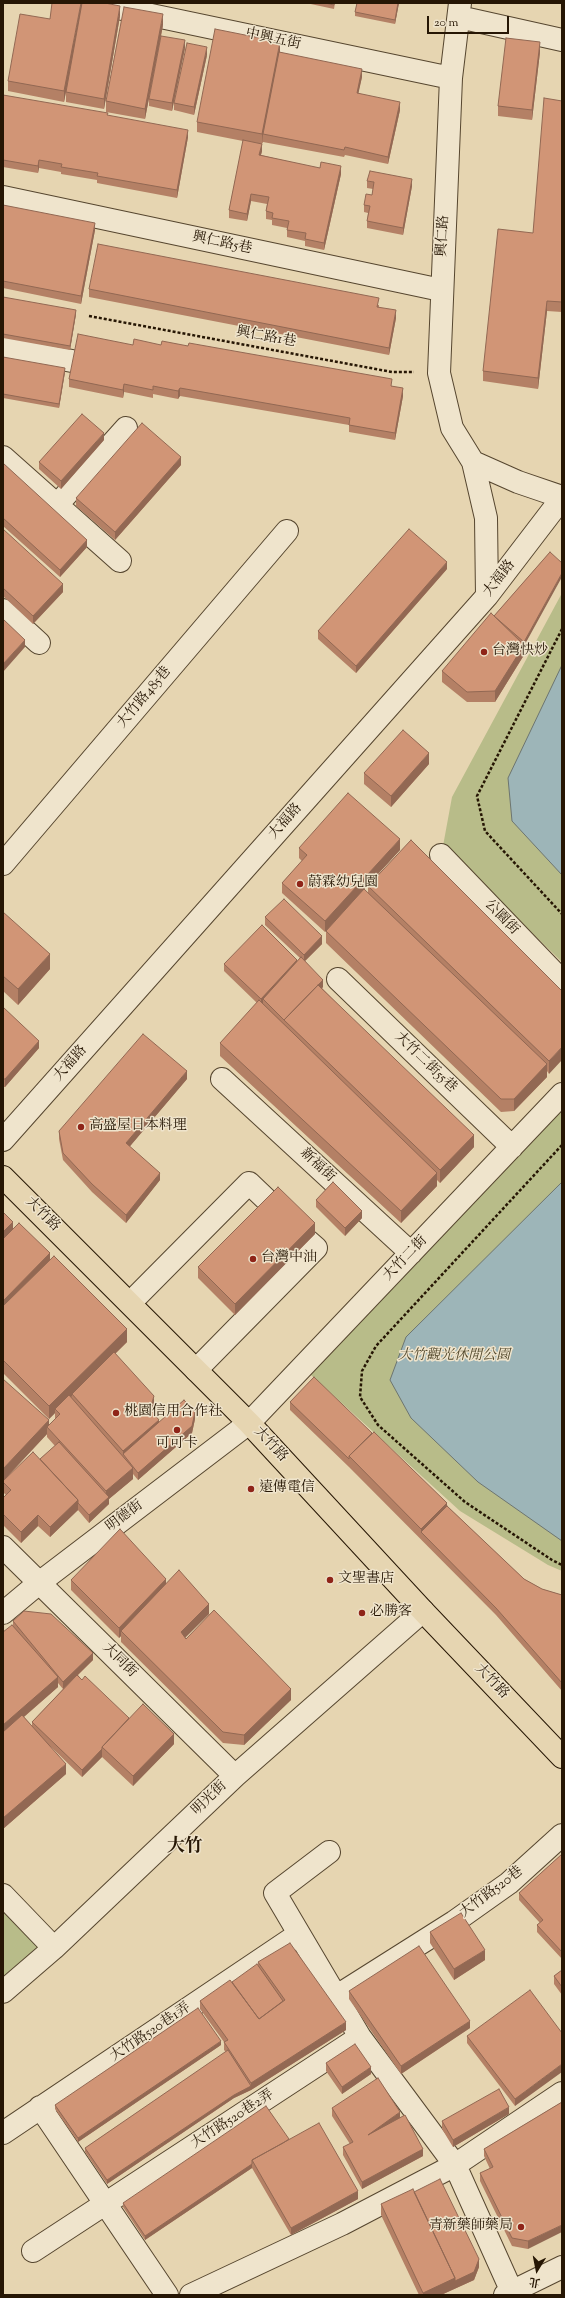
<!DOCTYPE html>
<meta charset="utf-8">
<style>
body{margin:0}
#map{position:relative;width:565px;height:2298px;overflow:hidden;background:#e6d5b1;font-family:"Sorts Mill Goudy","Noto Serif TC",serif}
canvas{display:block}
.frame{position:absolute;inset:0;border:4px solid #261604;pointer-events:none}
.north{position:absolute;left:517px;top:2250px;width:40px;height:40px;-webkit-text-stroke:3px #efe4cc;paint-order:stroke;rotate:190deg;font-size:11px;font-weight:700;line-height:16px;text-align:center;color:#261604}
.north::after{content:'';display:block;margin:auto;width:14px;height:18px;background:#261604;clip-path:polygon(50% 0,100% 100%,50% 72%,0 100%)}
.scale{position:absolute;left:427px;top:16px;width:82px;height:18px;box-sizing:border-box;border:2px solid #261604;border-top:0;padding-left:5px;font-size:12px;line-height:14px;white-space:nowrap;color:#261604;-webkit-text-stroke:3px #efe4cc;paint-order:stroke}
</style>
<div id="map">
<canvas width="565" height="2298"></canvas>
<div class="frame"></div>
<div class="north">北</div>
<div class="scale">20 m</div>
</div>
<script>
const context = document.querySelector('canvas').getContext('2d');
context.lineJoin = 'round';
function fill(path, color) { context.fillStyle = color; context.fill(path, 'evenodd'); }
const toPath = rows => new Path2D(rows.map(r => 'M' + r).join(''));
function stroke(path, color, width, dash) { context.strokeStyle = color; context.lineWidth = width; context.lineCap = dash ? 'butt' : 'round'; context.setLineDash(dash || []); context.stroke(path); }
function label(font, color, halo, rows, align = 'center') {
  context.font = font + ' "Sorts Mill Goudy","Noto Serif TC",serif'; context.lineWidth = 3; context.setLineDash([]); context.textBaseline = 'middle'; context.strokeStyle = halo; context.fillStyle = color; for (const [text, x, y, turn = 0] of rows) {
    context.save(); context.translate(x, y); context.rotate((+turn || 0) * Math.PI / 180); context.textAlign = isNaN(turn) ? turn : align; if (halo) context.strokeText(text, 0, 0); context.fillText(text, 0, 0); context.restore();
  }
}
fill(toPath([
 [562,593,562,962,443,846,452,797],
 [562,1101,562,1571,548,1565,460,1511,300,1365],
 [3,1907,41,1947,3,1980]
]), '#b8bc89');
const water = toPath([
 [562,665,562,875,512,821,508,778,562,665],
 [562,1182,562,1541,478,1482,411,1418,390,1380,406,1337,562,1182]
]);
fill(water, '#9db5b8');
stroke(water, '#6d7570', 1);
const minor = toPath([
 [94,3,451,78],
 [460,3,451,78,439,373,452,428,473,462,518,482,562,497],
 [459,17,562,40],
 [3,197,441,290],
 [3,348,72,361],
 [3,457,120,561],
 [473,462,486,518,487,596],
 [57,505,126,428],
 [3,610,39,643],
 [441,855,562,981],
 [3,864,287,531],
 [338,979,512,1147],
 [222,1079,411,1253],
 [3,1140,487,596,562,498],
 [130,1303,249,1183,271,1204],
 [196,1370,316,1248,308,1241],
 [3,1547,235,1776],
 [3,1613,39,1583,249,1423,562,1094],
 [329,1852,275,1893,360,2037,455,2165,512,2292],
 [3,1895,54,1948],
 [3,1992,54,1948,235,1776,423,1611],
 [337,1996,454,1922,509,1883,562,1835],
 [40,2107,167,2295],
 [3,2133,299,1934],
 [33,2251,360,2037],
 [191,2295,342,2224,455,2165,562,2093],
 [505,2295,562,2267]
]);
const major = toPath([
 [3,1177,249,1423,423,1611,562,1757]
]);
stroke(minor, '#56462f', 24);
stroke(major, '#261604', 24);
stroke(toPath([
 [89,316,392,372,414,372],
 [562,629,477,796,485,831,562,914],
 [562,1145,376,1346,362,1371,360,1397,378,1425,465,1502,552,1560,562,1565]
]), '#261604', 2.5, [3, 2]);
stroke(minor, '#efe4cc', 22);
stroke(major, '#e6d5b1', 22);
fill(toPath([
 [306,3,335,3,334,9],
 [357,3,399,3,395,24,355,16,355,12],
 [120,16,104,109,66,102,66,92,70,72,64,102,8,91,8,81],
 [163,25,145,119,106,112,106,101],
 [185,48,172,111,149,106,149,99],
 [280,52,362,77,358,93,400,110,388,164,345,155,344,157,263,142,262,144,262,151,261,155,341,174,324,250,305,246,305,241,287,237,287,228,272,225,272,220,266,219,266,211,267,204,251,201,247,221,229,218,229,210,243,141,197,132,197,122],
 [540,52,532,120,498,116,498,106],
 [207,55,194,115,174,110,174,103],
 [3,95,108,116,188,137,177,198,97,183,97,180,61,174,61,172,39,168,38,173,3,167],
 [562,101,562,312,547,311,538,389,483,381,483,371,533,233],
 [367,181,412,186,403,235,367,228,367,221,368,213,364,212,364,205,372,195,373,189,367,188],
 [3,205,95,230,81,304,3,288],
 [89,289,379,305,379,307,396,318,389,355,89,297],
 [3,297,76,314,70,350,3,338],
 [133,345,161,345,188,346,392,386,403,396,395,440,349,432,349,425,180,396,178,399,153,394,153,398,124,392,123,398,69,387,69,379],
 [3,357,65,372,59,408,3,398],
 [104,440,61,489,39,469,39,462],
 [3,463,87,547,60,577,3,526],
 [181,465,115,540,76,506,76,498],
 [3,529,63,592,33,624,3,596],
 [550,552,524,646,524,655,495,702,467,702,442,682,442,671,494,616],
 [447,569,356,673,318,639,318,631],
 [429,764,391,807,364,784,364,773],
 [299,848,400,850,364,889,368,893,368,886,562,991,549,1074,547,1071,547,1077,514,1111,501,1112,326,943,326,931,333,923,325,932,282,893,282,883,302,861,299,858],
 [3,912,50,969,18,1005,3,991],
 [265,917,322,944,305,961,323,987,322,988,474,1147,440,1183,437,1180,437,1186,401,1223,220,1056,220,1043,257,1003,224,971,224,964,297,961,300,958,265,925],
 [3,1007,39,1048,5,1087,3,1087],
 [187,1079,129,1147,160,1180,126,1223,92,1192,63,1160,59,1139,59,1131],
 [316,1200,362,1218,345,1236,316,1207],
 [3,1212,13,1229,50,1260,127,1342,115,1354,154,1406,153,1412,159,1422,195,1419,192,1433,138,1480,133,1474,133,1479,109,1499,109,1504,89,1523,78,1510,50,1537,38,1526,21,1543,3,1525,3,1498,6,1495,3,1492,3,1379,49,1426,55,1419,55,1413,49,1419,3,1373],
 [47,1434,47,1437,55,1446,40,1459,7,1477],
 [315,1234,235,1315,198,1278,198,1267],
 [290,1402,447,1506,524,1579,542,1589,562,1595,562,1691,496,1615,349,1467,290,1410],
 [71,1580,166,1584,209,1614,185,1637,186,1639,291,1700,244,1745,223,1743,121,1642,121,1636,119,1638,71,1590],
 [13,1621,93,1660,78,1675,82,1680,129,1718,174,1744,133,1786,102,1757,82,1777,50,1746,66,1774,3,1829,3,1632,13,1626],
 [58,1683,63,1689,32,1722,32,1726,24,1717,58,1687],
 [562,1854,562,1959,537,1932,537,1925,540,1923,519,1900,519,1893],
 [430,1932,485,1960,454,1980,430,1943],
 [258,1962,346,2030,251,2090,234,2098,107,2184,85,2152,85,2148,226,2052,224,2050,224,2042,200,2009,200,2001,232,1982,258,1966],
 [562,1970,562,1995,554,1984,554,1976],
 [349,1991,470,2028,401,2074,349,1999],
 [562,2033,515,2106,467,2043,467,2036],
 [221,2045,78,2142,55,2109,55,2105],
 [326,2063,371,2074,342,2094,326,2071],
 [562,2102,528,2249,512,2246,480,2181,480,2173,490,2169,484,2156,484,2149],
 [332,2108,400,2118,423,2156,362,2189,343,2155,343,2147,350,2144,332,2116],
 [509,2114,453,2147,442,2129,442,2121],
 [289,2140,358,2199,291,2235,252,2168,145,2240,123,2207,123,2203],
 [414,2192,479,2267,474,2280,441,2295,419,2295,381,2215,381,2204]
]), '#b48065');
fill(toPath([
 [81,3,82,3,82,7,64,102,64,91],
 [398,3,399,3,395,24,395,20],
 [120,6,120,16,104,109,104,99],
 [163,14,163,25,145,119,145,109],
 [185,40,185,48,172,111,172,103],
 [280,42,280,52,263,134,262,144,262,134],
 [540,42,540,52,532,120,532,110],
 [207,47,207,55,194,115,194,107],
 [362,69,362,77,357,100,357,93],
 [400,102,400,110,388,164,388,157],
 [188,130,188,137,177,198,177,190],
 [262,144,262,151,259,162,259,155],
 [39,160,39,168,38,173,38,166],
 [341,166,341,174,324,250,324,243],
 [412,179,412,186,403,235,403,228],
 [251,194,251,201,247,221,247,214],
 [95,223,95,230,81,304,81,296],
 [547,301,547,311,538,389,538,378],
 [76,310,76,314,70,350,70,346],
 [396,310,396,318,389,355,389,348],
 [65,368,65,372,59,408,59,404],
 [124,384,124,392,123,398,123,390],
 [180,388,180,396,178,399,178,391],
 [403,388,403,396,395,440,395,433],
 [104,433,104,440,61,489,61,481],
 [181,457,181,465,115,540,115,532],
 [87,540,87,547,60,577,60,570],
 [447,562,447,569,356,673,356,666],
 [562,573,562,577,524,646,524,642],
 [63,584,63,592,33,624,33,616],
 [25,640,25,647,3,672,3,664],
 [524,645,524,655,495,702,495,691],
 [429,753,429,764,391,807,391,796],
 [400,839,400,850,325,932,325,921],
 [322,936,322,944,304,962,304,955],
 [50,954,50,969,18,1005,18,989],
 [297,960,297,967,263,999,263,1005,261,1007,261,999],
 [323,980,323,987,288,1023,284,1020,284,1027,284,1020],
 [39,1041,39,1048,5,1087,5,1079],
 [562,1047,562,1060,549,1074,549,1061],
 [547,1064,547,1077,514,1111,514,1099],
 [187,1071,187,1079,126,1151,126,1143],
 [474,1135,474,1147,440,1183,440,1170],
 [160,1173,160,1180,126,1223,126,1215],
 [437,1173,437,1186,401,1223,401,1211],
 [362,1211,362,1218,345,1236,345,1228],
 [13,1222,13,1229,3,1239,3,1232],
 [315,1223,315,1234,235,1315,235,1304],
 [50,1253,50,1263,3,1311,3,1301],
 [127,1329,127,1342,73,1395,72,1394,72,1396,57,1411,55,1409,55,1413,49,1419,49,1406],
 [154,1396,154,1406,150,1420,150,1409],
 [195,1412,195,1419,192,1433,138,1480,138,1473],
 [49,1420,49,1428,47,1427,47,1434,3,1481,3,1469],
 [159,1420,159,1430,123,1454,123,1451],
 [133,1468,133,1479,109,1499,109,1504,89,1523,89,1515,106,1499,106,1491],
 [78,1500,78,1510,50,1537,50,1527],
 [447,1503,447,1513,421,1532,421,1529],
 [38,1515,38,1526,21,1543,21,1532],
 [166,1579,166,1589,121,1631,121,1636,119,1638,119,1628],
 [209,1604,209,1614,181,1642,181,1632],
 [93,1653,93,1660,63,1689,63,1682],
 [58,1677,58,1687,3,1735,3,1725],
 [291,1689,291,1700,244,1745,244,1735],
 [174,1734,174,1744,133,1786,133,1776],
 [102,1749,102,1757,82,1777,82,1770],
 [66,1764,66,1774,3,1829,3,1818],
 [485,1950,485,1960,454,1980,454,1969],
 [470,2021,470,2028,401,2074,401,2066],
 [346,2022,346,2030,251,2090,234,2098,107,2184,107,2180,234,2095,251,2086,251,2083],
 [221,2041,221,2045,78,2142,78,2138],
 [562,2064,562,2072,515,2106,515,2099],
 [371,2067,371,2074,342,2094,342,2087],
 [509,2107,509,2114,453,2147,453,2140],
 [400,2112,400,2120,368,2135],
 [423,2149,423,2156,362,2189,362,2182],
 [252,2164,252,2168,145,2240,145,2236],
 [358,2191,358,2199,291,2235,291,2228],
 [562,2225,562,2232,528,2249,528,2241],
 [479,2259,479,2267,474,2280,441,2295,423,2295,423,2293]
]), '#926853');
const building = toPath([
 [52,3,81,3,64,91,8,81,20,14,50,19,52,3],
 [82,3,105,3,120,6,104,99,66,92,82,3],
 [325,3,334,3,334,5,325,3],
 [357,3,398,3,395,20,355,12,357,3],
 [124,7,163,14,145,109,106,101,124,7],
 [215,29,280,42,262,134,197,122,215,29],
 [161,36,185,40,172,103,149,99,161,36],
 [506,38,540,42,532,110,498,106,506,38],
 [187,43,207,47,194,107,174,103,187,43],
 [279,52,362,69,357,93,400,102,388,157,345,147,344,150,263,134,279,52],
 [3,95,108,113,107,115,188,130,177,190,97,176,98,173,61,167,62,164,39,160,38,166,3,160,3,95],
 [544,98,562,101,562,302,547,301,538,378,483,371,498,229,533,233,544,98],
 [243,140,262,144,259,155,320,168,321,162,341,166,324,243,305,239,306,233,287,230,289,221,272,218,273,213,266,211,269,197,251,194,247,214,229,210,243,140],
 [370,171,412,179,403,228,367,221,370,206,364,205,366,194,372,195,374,182,367,181,370,171],
 [3,205,95,223,81,296,3,281,3,205],
 [98,244,379,298,377,307,396,310,389,348,89,289,98,244],
 [3,297,76,310,70,346,3,334,3,297],
 [78,334,133,345,134,339,161,345,162,341,188,346,189,343,392,379,391,386,403,388,395,433,349,425,350,418,180,388,178,391,153,386,153,390,124,384,123,390,69,379,78,334],
 [3,357,65,368,59,404,3,394,3,357],
 [82,414,104,433,61,481,39,462,82,414],
 [142,423,181,457,115,532,76,498,142,423],
 [3,463,87,540,60,570,3,518,3,463],
 [3,529,63,584,33,616,3,588,3,529],
 [409,529,447,562,356,666,318,631,409,529],
 [550,552,562,563,562,573,524,642,494,616,550,552],
 [491,613,524,645,495,691,467,692,442,671,491,613],
 [3,619,25,640,3,664,3,619],
 [403,730,429,753,391,796,364,773,403,730],
 [348,793,400,839,325,921,282,883,307,855,299,848,348,793],
 [411,840,562,991,562,1047,549,1061,368,886,411,840],
 [364,889,547,1064,514,1099,501,1099,326,931,364,889],
 [284,899,322,936,304,955,265,917,284,899],
 [3,912,50,954,18,989,3,976,3,912],
 [262,925,297,960,261,999,224,964,262,925],
 [301,957,323,980,284,1020,263,999,301,957],
 [318,985,474,1135,440,1170,284,1020,318,985],
 [259,1000,437,1173,401,1211,220,1043,259,1000],
 [3,1007,39,1041,5,1079,3,1079,3,1007],
 [143,1034,187,1071,126,1143,160,1173,126,1215,92,1184,63,1153,59,1131,143,1034],
 [333,1182,362,1211,345,1228,316,1200,333,1182],
 [278,1187,315,1223,235,1304,198,1267,278,1187],
 [3,1212,13,1222,3,1232,3,1212],
 [19,1223,50,1253,3,1301,3,1239,19,1223],
 [54,1256,127,1329,49,1406,3,1360,3,1306,54,1256],
 [114,1352,154,1396,150,1409,159,1420,123,1451,72,1394,114,1352],
 [314,1377,372,1433,349,1456,349,1459,290,1402,314,1377],
 [3,1379,49,1420,3,1469,3,1379],
 [69,1395,133,1468,106,1491,47,1427,60,1414,55,1409,69,1395],
 [184,1400,195,1412,192,1426,138,1473,123,1454,184,1400],
 [374,1432,447,1503,421,1529,349,1456,374,1432],
 [59,1442,109,1497,89,1515,78,1503,78,1500,40,1459,59,1442],
 [33,1452,78,1500,50,1527,38,1515,21,1532,3,1514,3,1498,11,1490,3,1482,3,1481,33,1452],
 [447,1506,524,1579,542,1589,562,1595,562,1683,496,1608,421,1532,447,1506],
 [120,1529,166,1579,119,1628,71,1580,120,1529],
 [179,1570,209,1604,181,1632,186,1639,214,1610,291,1689,244,1735,223,1732,121,1631,179,1570],
 [24,1611,51,1614,93,1653,63,1682,13,1621,24,1611],
 [12,1625,58,1677,3,1725,3,1632,12,1625],
 [77,1675,82,1680,85,1676,129,1718,102,1747,102,1749,82,1770,32,1722,77,1675],
 [143,1704,174,1734,133,1776,102,1747,143,1704],
 [22,1715,66,1764,3,1818,3,1732,22,1715],
 [562,1854,562,1952,537,1925,543,1920,519,1893,562,1854],
 [461,1913,485,1950,454,1969,430,1932,461,1913],
 [290,1943,346,2022,251,2083,224,2042,228,2040,200,2001,230,1980,259,2019,285,2000,258,1962,290,1943],
 [419,1946,470,2021,401,2066,349,1991,419,1946],
 [257,1964,283,2001,259,2019,232,1982,257,1964],
 [562,1970,562,1987,554,1976,562,1970],
 [530,1990,562,2033,562,2064,515,2099,467,2036,530,1990],
 [198,2008,221,2041,78,2138,55,2105,198,2008],
 [355,2044,371,2067,342,2087,326,2063,355,2044],
 [228,2050,251,2086,234,2095,107,2180,85,2148,228,2050],
 [378,2078,400,2112,368,2135,405,2115,423,2149,362,2182,343,2147,353,2142,332,2108,378,2078],
 [499,2089,509,2107,453,2140,442,2121,499,2089],
 [562,2102,562,2225,528,2241,512,2238,480,2173,493,2167,484,2149,562,2102],
 [266,2106,289,2139,283,2143,252,2160,252,2164,145,2236,123,2203,266,2106],
 [319,2123,358,2191,291,2228,252,2160,319,2123],
 [440,2179,479,2259,474,2272,455,2281,455,2278,414,2192,440,2179],
 [413,2189,455,2278,423,2293,381,2204,413,2189]
]);
fill(building, '#d19576');
stroke(building, '#926853', 1);
for (const [x, y, r, color] of [
 [484,652,4,"#8f2418"],
 [300,884,4,"#8f2418"],
 [81,1127,4,"#8f2418"],
 [253,1259,4,"#8f2418"],
 [116,1413,4,"#8f2418"],
 [177,1430,4,"#8f2418"],
 [251,1489,4,"#8f2418"],
 [330,1580,4,"#8f2418"],
 [362,1613,4,"#8f2418"],
 [521,2227,4,"#8f2418"]
]) { const dot = new Path2D(); dot.arc(x, y, r, 0, 2 * Math.PI); context.fillStyle = color; context.fill(dot); stroke(dot, '#efe4cc', 1.5); }
label('14px', '#261604', '#efe4cc', [
 ["中興五街",273,40,12],
 ["興仁路",444,236,-87],
 ["興仁路5巷",222,244,12],
 ["興仁路1巷",266,338,10],
 ["大福路",500,579,-52],
 ["大竹路485巷",145,698,-50],
 ["大福路",286,822,-48],
 ["公園街",501,918,46],
 ["大竹二街55巷",425,1063,44],
 ["大福路",71,1064,-48],
 ["新福街",317,1166,43],
 ["大竹路",42,1215,45],
 ["大竹二街",406,1259,-46],
 ["大竹路",270,1445,47],
 ["明德街",125,1517,-37],
 ["大同街",119,1661,45],
 ["大竹路",491,1682,46],
 ["明光街",210,1799,-44],
 ["大竹路520巷",492,1893,-37],
 ["大竹路520巷1弄",151,2033,-34],
 ["大竹路520巷2弄",233,2120,-33]
]);
label('14px', '#261604', '#efe4cc', [
 ["台灣快炒",492,652],
 ["蔚霖幼兒園",308,884],
 ["高盛屋日本料理",89,1127],
 ["台灣中油",261,1259],
 ["桃園信用合作社",124,1413],
 ["可可卡",177,1445,"center"],
 ["遠傳電信",259,1489],
 ["文聖書店",338,1580],
 ["必勝客",370,1613],
 ["青新藥師藥局",513,2227,"right"]
], 'left');
label('italic 14px', '#52482c', '#efe4cc', [
 ["大竹觀光休閒公園",454,1357]
]);
label('bold 18px', '#261604', '#efe4cc', [
 ["大竹",185,1848]
]);
</script>
